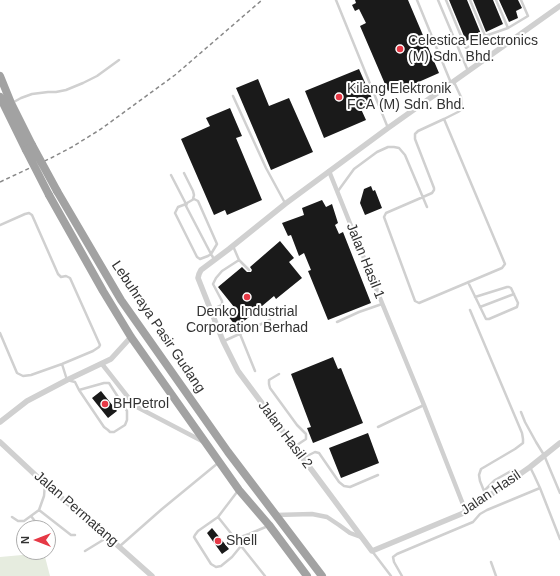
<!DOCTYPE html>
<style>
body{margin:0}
#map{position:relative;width:560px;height:576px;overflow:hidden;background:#fff;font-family:Helvetica,sans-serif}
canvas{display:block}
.north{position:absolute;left:16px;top:520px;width:40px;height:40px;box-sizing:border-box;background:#fff;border:1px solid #adadad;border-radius:50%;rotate:270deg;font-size:11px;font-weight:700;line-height:16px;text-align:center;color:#333}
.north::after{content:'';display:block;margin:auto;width:14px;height:18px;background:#e63946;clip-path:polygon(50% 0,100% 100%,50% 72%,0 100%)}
</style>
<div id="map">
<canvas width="560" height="576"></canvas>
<div class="north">N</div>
</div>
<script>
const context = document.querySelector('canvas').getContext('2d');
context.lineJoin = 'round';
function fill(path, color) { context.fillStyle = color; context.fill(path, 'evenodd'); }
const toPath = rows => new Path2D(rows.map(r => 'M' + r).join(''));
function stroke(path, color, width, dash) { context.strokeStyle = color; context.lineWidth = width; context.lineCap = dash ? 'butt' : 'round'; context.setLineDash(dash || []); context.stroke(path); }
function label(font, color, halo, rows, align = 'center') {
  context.font = font + ' Helvetica,sans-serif'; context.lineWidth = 4; context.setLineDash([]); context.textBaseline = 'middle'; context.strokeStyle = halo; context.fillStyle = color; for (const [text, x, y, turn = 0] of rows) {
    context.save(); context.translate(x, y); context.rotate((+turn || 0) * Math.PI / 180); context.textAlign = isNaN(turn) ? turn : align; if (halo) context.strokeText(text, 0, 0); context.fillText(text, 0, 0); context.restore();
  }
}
fill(toPath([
 [44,553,50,576,0,576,0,557]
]), '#e6ecdf');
fill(toPath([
 [355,0,408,0,439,73,396,92,394,88,388,91,360,26,366,23,359,9,355,11,352,5,356,3],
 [449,0,467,0,481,34,466,41],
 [473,0,493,0,503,24,486,32],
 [499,0,518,0,522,8,516,11,518,18,509,22],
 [359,69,374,103,361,109,366,120,324,138,305,91],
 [258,79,269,106,289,98,313,152,271,170,236,88],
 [230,108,242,136,236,138,262,200,227,215,225,210,214,215,181,139,210,126,206,118],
 [371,186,373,191,375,190,382,208,365,215,360,203,364,189],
 [322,200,326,207,332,204,338,223,335,225,339,234,343,232,371,303,328,320,308,271,311,270,304,253,299,256,291,235,288,236,282,223,304,215,302,208],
 [280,241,294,258,289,262,302,278,276,299,274,296,237,327,226,314,234,307,218,287,242,267,247,272,251,272,252,270,250,267],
 [333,357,338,369,341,368,363,423,313,443,307,428,311,427,291,374],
 [101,391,117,411,108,418,92,398],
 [368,433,379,463,341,478,329,448],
 [212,528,229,549,222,554,207,533]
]), '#1a1a1a');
stroke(toPath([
 [336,0,388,128],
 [417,0,451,83],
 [438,0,468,71],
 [446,0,466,48,485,36,508,28,528,16,521,0],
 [470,0,485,36],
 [496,0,508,28],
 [233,96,266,168,285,203],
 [12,103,21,98,32,94,48,92,56,92,66,90,83,83,97,76,119,60],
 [444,119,505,264,502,268,419,303,415,301,384,217,386,213,423,197,432,193,434,190,434,188,415,139,415,134,418,131,444,119,458,112,462,109,461,97,454,82],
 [184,173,193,191,194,195,193,199],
 [171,175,186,204,178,207,175,213,197,257,200,259,208,256,211,254,217,244,198,201,194,199,187,203,186,206,211,254,214,259],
 [338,191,354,169,377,152,388,147,394,147,399,148,405,155,427,207],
 [0,225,25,214,29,213,32,215,58,274,61,277,66,276,70,278,100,345,99,347,93,351,62,364,31,375,23,376,17,373,0,333],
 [233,246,239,260],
 [468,282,485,317,486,319,489,319,517,307,518,303,511,288,509,287,507,287,475,297],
 [480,307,514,294],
 [211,310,222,305,222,301,213,284,216,278,222,271,239,260,249,270],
 [470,310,522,433,523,439,523,443,515,449,481,469,479,475,480,481,484,491],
 [337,322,359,312,382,304],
 [240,334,255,371],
 [224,341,270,320],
 [62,364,67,380,75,382,79,390,104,427,108,430,110,432,114,432,125,425,127,420,127,411,109,383,104,383,79,390],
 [279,374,269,380,269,384,270,388,297,425,306,434,306,439,294,447],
 [521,412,525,422,536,442,544,455,560,493],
 [378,427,424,405],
 [303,458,315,452,319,453,339,482,344,486,350,487,378,475],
 [530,467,534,475,540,488,560,539],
 [237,492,218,517,265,576],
 [486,497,484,491,495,480,511,471,516,471,521,473],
 [39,510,71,535,75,535],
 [31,516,40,528],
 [12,517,18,521,24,521,39,510,44,496,45,484],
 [218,517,198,531,195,535,194,537,211,564,216,567,221,566,232,557,241,546],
 [48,538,50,541],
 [235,539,249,534,268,526],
 [120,546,162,509,218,463],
 [85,551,103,540,106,536],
 [372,551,391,576],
 [491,562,496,576],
 [402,576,394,562,393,557,397,554,473,522,480,514,487,510,540,488]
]), '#d0d0d0', 2.5);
stroke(toPath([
 [329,171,382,303,424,405,466,512],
 [102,364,135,406,202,441],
 [276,515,312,514,327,517,339,525,350,533,361,537]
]), '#d0d0d0', 4.5);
stroke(toPath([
 [560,6,388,128,285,204,229,249,201,270,199,274,198,278,223,341,238,371,372,551,466,512,530,467,560,443],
 [0,422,27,401,67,380,111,359,131,337],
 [0,442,45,484,107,536,152,576]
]), '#d0d0d0', 5.5);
stroke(toPath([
 [0,76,11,103,32,145],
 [0,97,26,150],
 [57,191,121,300,228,452,322,576],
 [49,195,103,291,131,337,239,490,269,525,307,576]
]), '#a2a2a2', 8);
stroke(toPath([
 [0,182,51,158,72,147,101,129,175,75,262,0]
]), '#888', 1.5, [4, 3]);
stroke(toPath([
 [32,145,57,191],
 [26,150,49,195]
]), '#a2a2a2', 8);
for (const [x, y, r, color] of [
 [400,49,4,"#e63946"],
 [339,97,4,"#e63946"],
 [247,297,4,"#e63946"],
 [105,404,4,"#e63946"],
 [218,541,4,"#e63946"]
]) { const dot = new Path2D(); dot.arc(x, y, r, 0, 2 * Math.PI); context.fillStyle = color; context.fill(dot); stroke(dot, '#fff', 1.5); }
label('14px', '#333', '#fff', [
 ["Celestica Electronics",408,41],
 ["(M) Sdn. Bhd.",408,57],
 ["Kilang Elektronik",347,89],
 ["FCA (M) Sdn. Bhd.",347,105],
 ["Denko Industrial",247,312,"center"],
 ["Corporation Berhad",247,328,"center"],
 ["BHPetrol",113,404],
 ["Shell",226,541]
], 'left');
label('14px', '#333', '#fff', [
 ["Jalan Hasil 1",365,261,68],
 ["Lebuhraya Pasir Gudang",158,327,56],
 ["Jalan Hasil 2",285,435,53],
 ["Jalan Hasil",491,493,-34],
 ["Jalan Permatang",76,509,41]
]);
</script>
